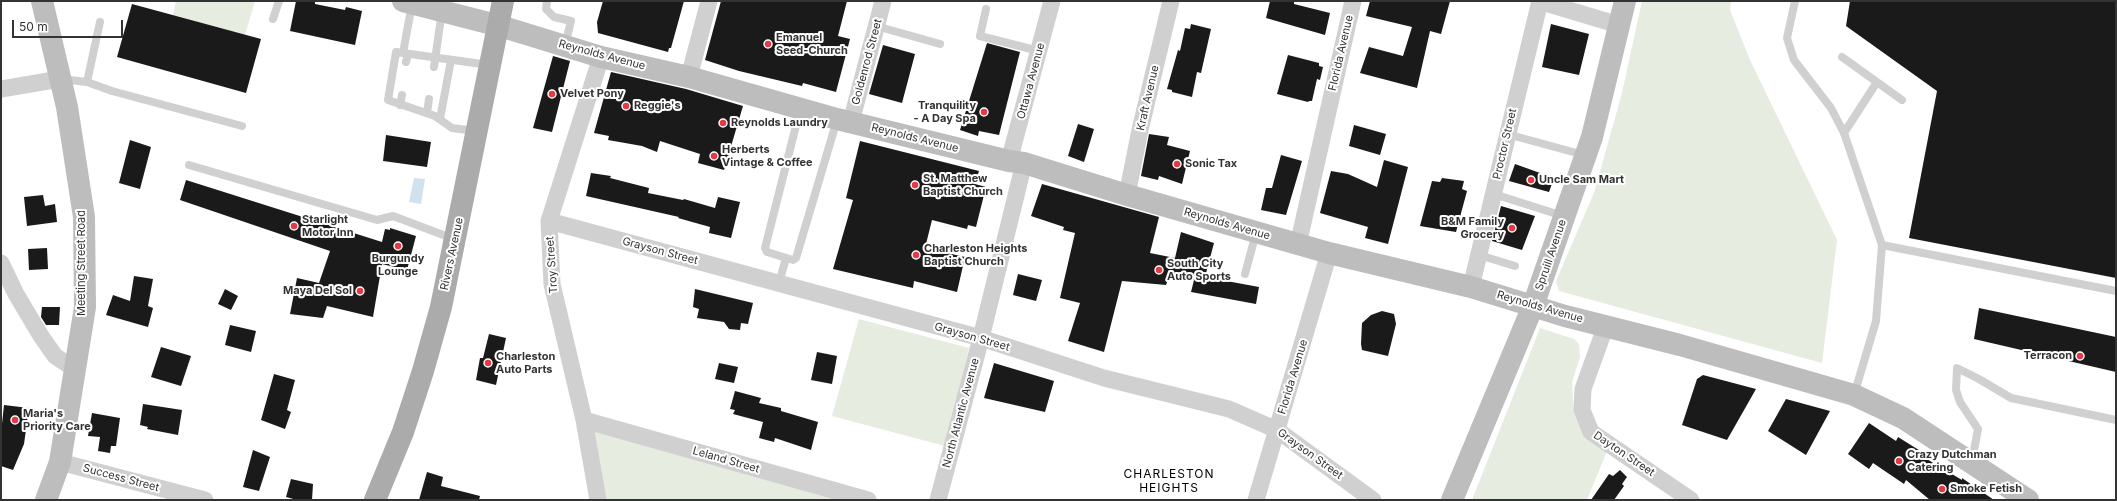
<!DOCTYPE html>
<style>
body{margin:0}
#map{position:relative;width:2117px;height:501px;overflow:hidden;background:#fff;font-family:Inter,sans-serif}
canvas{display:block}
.frame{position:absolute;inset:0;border:2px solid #333;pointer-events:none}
.scale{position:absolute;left:12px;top:20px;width:111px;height:18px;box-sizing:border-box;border:2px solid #333;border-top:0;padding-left:5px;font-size:12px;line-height:14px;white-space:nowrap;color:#333;-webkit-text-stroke:3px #fff;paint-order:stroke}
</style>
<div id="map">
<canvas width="2117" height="501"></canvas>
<div class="frame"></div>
<div class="scale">50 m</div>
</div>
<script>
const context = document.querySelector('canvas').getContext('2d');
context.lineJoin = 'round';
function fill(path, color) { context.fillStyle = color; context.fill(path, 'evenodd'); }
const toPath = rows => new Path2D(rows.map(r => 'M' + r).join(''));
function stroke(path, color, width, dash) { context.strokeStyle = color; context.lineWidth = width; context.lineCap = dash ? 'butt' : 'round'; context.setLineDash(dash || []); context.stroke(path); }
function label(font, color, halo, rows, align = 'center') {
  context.font = font + ' Inter,sans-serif'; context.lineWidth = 4; context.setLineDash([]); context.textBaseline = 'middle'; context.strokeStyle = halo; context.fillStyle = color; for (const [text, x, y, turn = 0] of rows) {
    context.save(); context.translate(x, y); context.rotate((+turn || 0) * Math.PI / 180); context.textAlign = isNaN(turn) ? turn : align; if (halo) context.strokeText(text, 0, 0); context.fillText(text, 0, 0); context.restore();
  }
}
fill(toPath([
 [176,1,255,1,245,35,173,15],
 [1642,1,1731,1,1730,10,1750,60,1837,240,1822,363,1559,291,1556,281,1594,193,1622,93],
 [859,319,969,348,945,446,832,416],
 [1540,328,1574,339,1579,344,1580,357,1572,382,1574,414,1580,427,1607,451,1587,500,1472,500],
 [584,420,866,500,598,500]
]), '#e6ecdf');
fill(toPath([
 [414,178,425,179,421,204,409,202]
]), '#cfe2ee');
fill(toPath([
 [296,1,315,1,315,4,345,10,346,7,362,11,355,45,290,31],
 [603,1,684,1,671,48,669,48,668,52,598,33,597,22],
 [721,1,847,1,838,36,850,39,836,92,803,83,802,86,739,71,705,60],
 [1270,1,1294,1,1294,4,1330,13,1325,35,1266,18],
 [1370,1,1450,1,1441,34,1430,31,1417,88,1360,73,1369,47,1403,56,1412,27,1366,16],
 [1850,1,2116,1,2116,278,1909,238,1937,91,1846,26],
 [132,4,261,39,246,93,117,57],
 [1191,24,1211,29,1201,73,1197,72,1192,97,1172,92,1172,90,1167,89,1178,50,1180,51,1185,28,1190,29],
 [1551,24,1589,34,1579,75,1542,67],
 [987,43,1020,52,999,135,979,131,978,136,960,130],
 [883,45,915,54,902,103,869,94],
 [1288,55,1319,63,1319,66,1323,67,1320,80,1317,79,1312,101,1309,101,1308,102,1277,94],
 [553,56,570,61,552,132,533,128],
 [611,72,686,89,743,106,724,170,698,163,700,154,660,141,657,152,642,146,608,140,609,136,594,133],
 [1078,124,1094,129,1084,162,1068,156],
 [1354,125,1386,134,1380,155,1349,146],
 [1149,134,1169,137,1167,145,1190,151,1182,184,1159,176,1158,180,1141,176],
 [386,135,431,142,427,167,383,161],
 [130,140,151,147,140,189,119,183],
 [860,141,979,171,975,184,986,187,976,227,968,225,967,229,932,220,925,248,965,257,957,292,914,281,913,288,833,269,853,200,846,198],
 [1281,155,1302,161,1286,215,1261,210,1266,188,1272,188],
 [1384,160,1408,167,1388,244,1365,238,1368,227,1320,213,1331,171,1348,174,1377,187],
 [1515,164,1554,178,1549,192,1509,181],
 [591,173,611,176,610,178,649,188,648,193,683,200,684,199,715,208,718,197,740,202,731,238,709,233,710,227,678,218,679,217,586,196],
 [1442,178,1464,181,1462,189,1467,191,1456,232,1420,226,1432,181,1440,182],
 [186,180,382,242,385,229,390,230,390,228,416,236,407,270,382,264,373,317,327,306,323,318,290,314,297,278,319,283,330,251,180,200],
 [1042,184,1159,217,1150,253,1175,258,1181,232,1214,243,1205,277,1259,287,1256,304,1191,292,1194,280,1170,274,1166,285,1122,281,1104,352,1068,341,1080,303,1060,298,1075,233,1063,230,1064,227,1031,216],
 [43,195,45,206,55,204,57,222,27,226,24,197],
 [1501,206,1535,216,1522,250,1492,241],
 [47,248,48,269,29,270,28,249],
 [1018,274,1042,280,1036,301,1013,295],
 [134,276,153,279,148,306,153,308,148,327,106,315,113,295,130,301],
 [225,289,238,296,231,310,218,304],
 [695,289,753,303,748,324,741,323,740,330,729,329,724,322,697,318,699,309,693,307],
 [42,307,60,307,59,325,46,325,41,317],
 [1979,308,2116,337,2116,372,1974,339],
 [1382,311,1394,314,1396,324,1388,356,1362,350,1361,344,1362,323,1371,315],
 [230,325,256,331,251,352,225,345],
 [489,334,506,338,496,385,476,380,480,358,483,358],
 [161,347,191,356,181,386,151,377],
 [817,352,837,356,832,384,811,380],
 [719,363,738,367,734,383,715,379],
 [994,363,1054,381,1045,412,984,398],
 [274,374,295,380,287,410,291,412,285,429,261,420],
 [1703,375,1756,389,1727,440,1682,425,1697,379],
 [735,391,761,398,759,403,781,408,781,411,818,422,811,450,775,438,774,442,759,438,763,422,733,414,735,410,730,409],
 [1786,399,1830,411,1806,455,1768,431],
 [143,404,182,410,178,435,147,429,148,427,140,425],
 [4,405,29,408,24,444,13,470,1,466,1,433],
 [92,413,120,418,116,446,111,446,110,453,98,451,100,437,88,436],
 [1869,423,1896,441,1898,437,1922,452,1920,455,1962,480,1962,478,1994,500,1930,500,1906,480,1904,484,1873,463,1869,469,1848,454],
 [253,450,270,457,259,491,243,487],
 [1620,470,1627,477,1622,484,1624,486,1614,500,1591,500,1609,474,1613,476],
 [427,472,443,477,441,486,480,496,479,500,419,500],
 [291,479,313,484,312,500,297,500,286,497]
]), '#1a1a1a');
stroke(toPath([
 [547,1,546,9,554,17,571,21,565,45],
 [1795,1,1787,38,1794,60,1831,108,1844,133,1882,245,1876,321,1854,395],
 [986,9,980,36,1039,51],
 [273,19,279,1],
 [876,26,940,44],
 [403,53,412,4],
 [1842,57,1902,100],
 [406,62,408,54],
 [434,67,442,11],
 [61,79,87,82,100,22],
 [87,82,112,91,242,126],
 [400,105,402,95],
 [800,110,765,248,767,252,793,260,796,258,837,120],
 [427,113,429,99],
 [440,119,451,60],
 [476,131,452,128,435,116,388,100,396,52,489,65],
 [1844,133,1877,82],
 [1507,134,1584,155],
 [189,165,377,220,393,216,454,239],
 [1494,194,1563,216],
 [1882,245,2116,291],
 [1479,255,1515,266],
 [1245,274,1256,233],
 [779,283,786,258],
 [1972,461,1978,429,1960,402,1956,390,1957,368,1979,379,2011,398,2116,420]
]), '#d0d0d0', 8);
stroke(toPath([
 [1539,1,1619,25],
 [689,77,709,1],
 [1,89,60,79],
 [851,122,883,1],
 [1009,161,1052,1],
 [1127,195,1140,130,1171,1],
 [549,221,981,338,1104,378,1229,409,1277,430,1373,500],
 [1298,245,1353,1],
 [1,263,16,294,41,336,55,356,76,370],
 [1471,287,1540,1],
 [1606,325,1583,389,1582,410,1591,432,1691,500],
 [584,420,868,500],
 [60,462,205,500],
 [598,500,584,420,552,284,549,221,601,57],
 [938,500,981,338,1024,163],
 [1256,500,1329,253]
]), '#d0d0d0', 17);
stroke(toPath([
 [42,1,67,107,84,217,85,307,60,462,46,500],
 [403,1,500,26,601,57,689,77,837,119,1009,161,1024,163,1127,195,1329,253,1471,287,1565,316,1680,345,1854,395,1903,418,2028,500],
 [1452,500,1533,306,1592,137,1625,1]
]), '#bdbdbd', 22);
stroke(toPath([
 [375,500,403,432,423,371,441,307,503,1]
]), '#ababab', 22);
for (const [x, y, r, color] of [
 [768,44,4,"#e63946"],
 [552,94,4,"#e63946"],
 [626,106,4,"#e63946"],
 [984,112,4,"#e63946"],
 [723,123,4,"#e63946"],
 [714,156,4,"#e63946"],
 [1177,164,4,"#e63946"],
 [1531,180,4,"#e63946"],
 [915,185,4,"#e63946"],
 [294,226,4,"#e63946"],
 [1512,228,4,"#e63946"],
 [398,246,4,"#e63946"],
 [916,255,4,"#e63946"],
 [1159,270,4,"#e63946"],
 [360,291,4,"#e63946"],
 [2080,356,4,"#e63946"],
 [488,363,4,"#e63946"],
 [15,420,4,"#e63946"],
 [1899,461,4,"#e63946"],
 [1942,489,4,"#e63946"]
]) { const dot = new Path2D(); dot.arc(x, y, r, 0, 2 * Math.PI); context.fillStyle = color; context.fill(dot); stroke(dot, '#fff', 1.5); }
label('bold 11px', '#333', '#fff', [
 ["Emanuel",776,38],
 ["Seed-Church",776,51],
 ["Velvet Pony",560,94],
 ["Reggie's",634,106],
 ["Tranquility",976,106,"right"],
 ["- A Day Spa",976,119,"right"],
 ["Reynolds Laundry",731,123],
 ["Herberts",722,150],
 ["Vintage & Coffee",722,163],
 ["Sonic Tax",1185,164],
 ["St. Matthew",923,179],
 ["Baptist Church",923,192],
 ["Uncle Sam Mart",1539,180],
 ["Starlight",302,220],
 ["Motor Inn",302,233],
 ["B&M Family",1504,222,"right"],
 ["Grocery",1504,235,"right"],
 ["Charleston Heights",924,249],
 ["Baptist Church",924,262],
 ["Burgundy",398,259,"center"],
 ["Lounge",398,272,"center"],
 ["South City",1167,264],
 ["Auto Sports",1167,277],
 ["Maya Del Sol",352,291,"right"],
 ["Terracon",2072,356,"right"],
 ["Charleston",496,357],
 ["Auto Parts",496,370],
 ["Maria's",23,414],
 ["Priority Care",23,427],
 ["Crazy Dutchman",1907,455],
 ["Catering",1907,468],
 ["Smoke Fetish",1950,489]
], 'left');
label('11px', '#333', '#fff', [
 ["Florida Avenue",1341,53,-77],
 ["Reynolds Avenue",602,55,15],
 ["Goldenrod Street",867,62,-75],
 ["Ottawa Avenue",1031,81,-75],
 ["Kraft Avenue",1148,98,-77],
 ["Reynolds Avenue",915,138,14],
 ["Proctor Street",1505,144,-77],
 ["Reynolds Avenue",1227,224,16],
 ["Grayson Street",660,251,15],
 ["Rivers Avenue",452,254,-78],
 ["Spruill Avenue",1551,255,-71],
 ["Meeting Street Road",82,263,-90],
 ["Troy Street",552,265,-94],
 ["Reynolds Avenue",1540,307,16],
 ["Grayson Street",972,337,16],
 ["Florida Avenue",1293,377,-73],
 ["North Atlantic Avenue",961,413,-75],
 ["Grayson Street",1310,454,36],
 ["Dayton Street",1624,454,34],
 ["Leland Street",726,460,16],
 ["Success Street",121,478,15]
]);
context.letterSpacing = '1px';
label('12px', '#000', '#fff', [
 ["CHARLESTON",1169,474],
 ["HEIGHTS",1169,488]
]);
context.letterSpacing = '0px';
</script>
